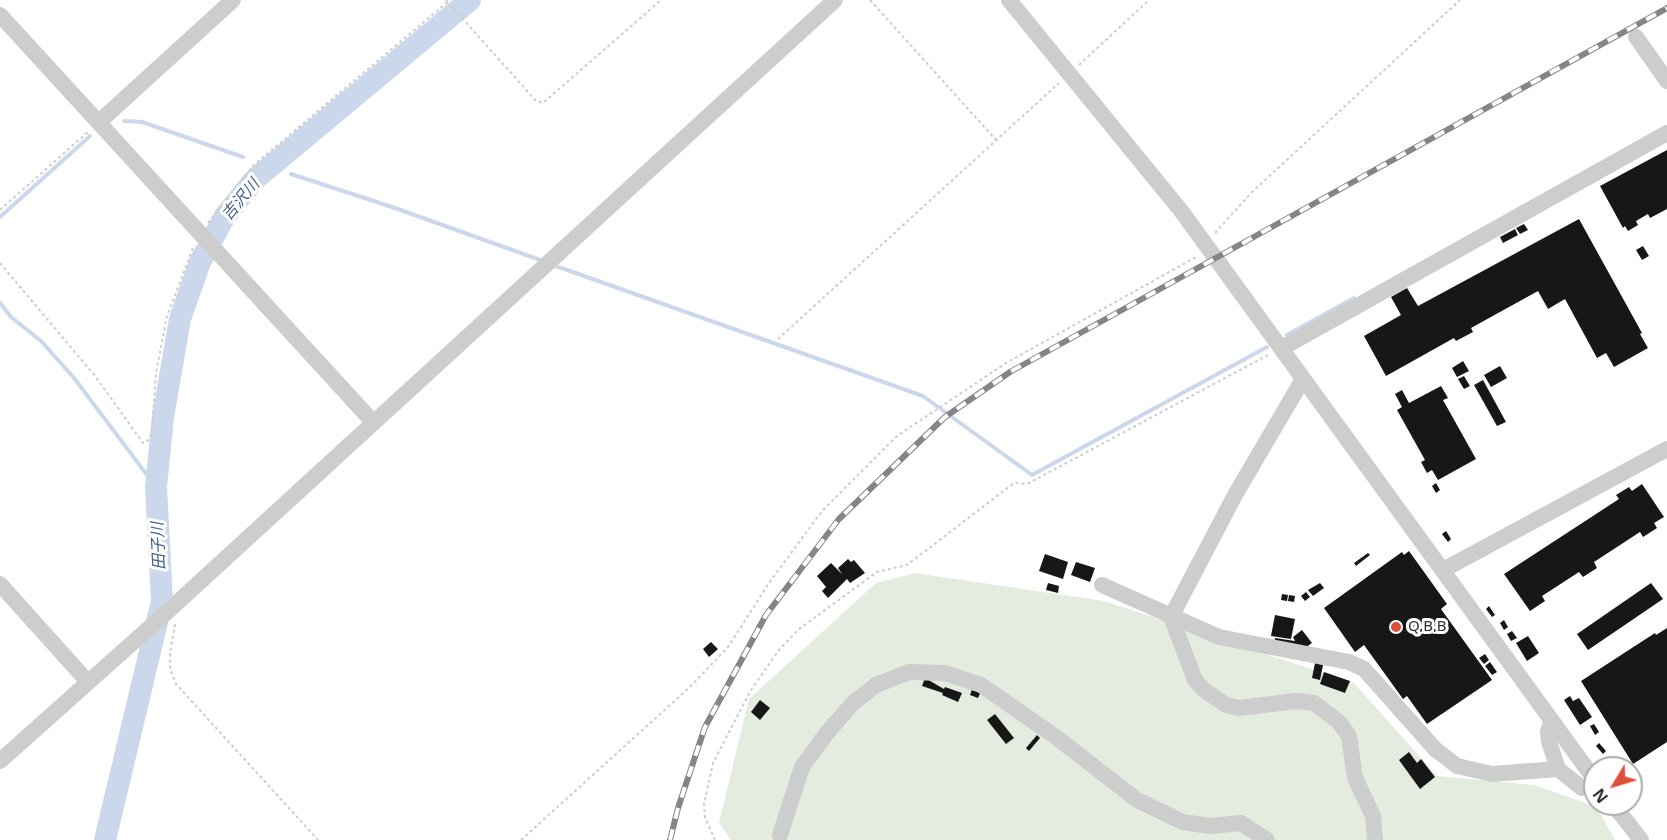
<!DOCTYPE html>
<meta charset="utf-8">
<style>
body{margin:0}
#map{position:relative;width:1667px;height:840px;overflow:hidden;background:#fff;font-family:"Noto Sans",sans-serif}
canvas{display:block}
.north{position:absolute;left:1583px;top:756px;width:60px;height:60px;box-sizing:border-box;background:#fff;border:2px solid #acacac;border-radius:50%;rotate:232deg;font-size:16px;font-weight:700;line-height:24px;text-align:center;color:#303030}
.north::after{content:'';display:block;margin:auto;width:21px;height:27px;background:#df4e39;clip-path:polygon(50% 0,100% 100%,50% 72%,0 100%)}
</style>
<div id="map">
<canvas width="1667" height="840"></canvas>
<div class="north">N</div>
</div>
<script>
const context = document.querySelector('canvas').getContext('2d');
context.lineJoin = 'round';
function fill(path, color) { context.fillStyle = color; context.fill(path, 'evenodd'); }
const toPath = rows => new Path2D(rows.map(r => 'M' + r).join(''));
function stroke(path, color, width, dash) { context.strokeStyle = color; context.lineWidth = width; context.lineCap = dash ? 'butt' : 'round'; context.setLineDash(dash || []); context.stroke(path); }
function label(font, color, halo, rows, align = 'center') {
  context.font = font + ' "Noto Sans","Noto Sans JP",sans-serif'; context.lineWidth = 6; context.setLineDash([]); context.textBaseline = 'middle'; context.strokeStyle = halo; context.fillStyle = color; for (const [text, x, y, turn = 0] of rows) {
    context.save(); context.translate(x, y); context.rotate((+turn || 0) * Math.PI / 180); context.textAlign = isNaN(turn) ? turn : align; if (halo) context.strokeText(text, 0, 0); context.fillText(text, 0, 0); context.restore();
  }
}
fill(toPath([
 [915,573,1104,601,1354,683,1437,776,1534,785,1597,807,1615,840,731,840,719,823,749,699,876,583]
]), '#e3ecde');
stroke(toPath([
 [124,121,142,122,243,157],
 [291,174,395,208,543,261],
 [0,217,90,136],
 [553,265,923,396,1032,475,1267,347],
 [0,303,11,317,41,341,74,378,156,487],
 [1287,335,1354,298]
]), '#cbd8eb', 4);
stroke(toPath([
 [105,840,162,601,156,487,163,417,180,319,200,262,225,216,254,180,470,0]
]), '#cbd8eb', 22);
fill(toPath([
 [1667,150,1667,209,1650,218,1648,214,1636,221,1638,225,1628,231,1625,226,1623,228,1600,186],
 [1579,219,1642,333,1640,334,1648,348,1614,367,1606,353,1597,358,1565,299,1548,309,1538,291,1471,328,1473,332,1456,341,1454,338,1386,376,1364,336,1401,315,1391,297,1407,288,1418,306],
 [1524,224,1528,230,1520,234,1516,228],
 [1515,229,1518,235,1503,243,1500,237],
 [1643,246,1649,256,1642,260,1636,250],
 [1463,361,1469,371,1457,377,1452,368],
 [1500,366,1507,378,1491,387,1484,375],
 [1464,376,1470,386,1464,389,1458,379],
 [1483,380,1506,422,1497,426,1474,385],
 [1441,386,1448,398,1443,400,1476,459,1438,480,1432,470,1427,473,1421,462,1425,460,1397,410,1402,407,1395,394,1402,390,1409,403],
 [1436,483,1440,490,1436,493,1432,486],
 [1642,484,1664,517,1654,523,1657,528,1643,537,1640,532,1594,562,1597,568,1583,577,1579,572,1542,596,1545,601,1530,611,1504,574,1619,499,1616,495,1629,487,1632,491],
 [1446,531,1451,539,1448,542,1442,534],
 [1409,551,1447,604,1441,609,1492,680,1427,724,1407,696,1403,699,1364,645,1355,652,1324,608,1402,552,1404,555],
 [1368,553,1370,555,1356,566,1354,563],
 [1045,554,1068,562,1063,579,1039,571],
 [848,559,851,562,854,560,865,573,850,583,847,579,828,598,822,591,826,587,817,576,831,563,842,574,838,568],
 [1076,562,1095,568,1090,582,1071,575],
 [1048,583,1059,586,1058,593,1046,590],
 [1320,583,1324,588,1313,596,1308,590],
 [1651,583,1663,599,1588,650,1577,634],
 [1306,592,1310,597,1305,601,1301,596],
 [1282,594,1288,595,1287,601,1281,600],
 [1289,595,1295,596,1294,602,1288,601],
 [1489,606,1495,615,1492,617,1486,609],
 [1275,615,1295,619,1291,639,1271,636],
 [1504,620,1508,627,1504,630,1500,623],
 [1667,628,1667,742,1633,764,1581,681,1655,633,1656,635],
 [1302,630,1312,643,1302,650,1274,646,1275,638,1295,641,1293,637],
 [1512,631,1517,638,1511,641,1507,634],
 [1528,636,1539,653,1527,661,1516,643],
 [711,642,718,649,709,657,703,649],
 [1485,654,1489,660,1484,664,1479,658],
 [1490,662,1497,672,1492,675,1485,666],
 [1315,663,1323,665,1320,680,1312,678],
 [1324,672,1350,681,1345,693,1320,684],
 [925,678,944,689,945,687,962,693,958,702,942,695,943,693,922,686],
 [974,684,983,687,978,698,970,695],
 [1570,696,1573,701,1579,698,1592,717,1580,725,1564,700],
 [760,700,770,708,760,720,751,712],
 [995,714,1014,738,1006,744,987,720],
 [1594,724,1599,732,1595,735,1590,726],
 [1037,735,1040,738,1029,751,1026,748],
 [1599,743,1606,751,1603,754,1596,746],
 [1409,752,1417,763,1421,759,1435,777,1420,789,1399,760]
]), '#171717');
stroke(toPath([
 [446,0,535,100,543,103,661,0],
 [870,0,996,140],
 [1079,65,1149,0],
 [0,210,88,132],
 [208,223,254,165,450,0],
 [1215,233,1251,193,1460,0],
 [0,263,95,376,143,443,150,439,152,429,156,373,167,316,193,248],
 [778,339,1059,83],
 [175,624,170,653,170,669,176,684,318,840],
 [521,840,690,687,728,647,769,583,822,511,897,436,1006,363,1198,256],
 [715,840,705,817,704,804,713,763,751,690,779,650,799,629,877,572,907,565,1014,483,1027,484,1268,355]
]), '#cdcdcd', 2, [3, 3]);
stroke(toPath([
 [1009,0,1182,212,1595,780],
 [0,15,373,422],
 [1636,37,1667,81],
 [99,122,233,0],
 [1282,348,1667,133],
 [1303,379,1235,495,1171,617,1195,680,1204,690,1226,705,1239,708,1296,701,1314,703,1339,722,1349,736,1355,778,1373,816,1375,840],
 [1443,570,1667,449],
 [0,584,88,682],
 [1102,585,1219,637,1349,662,1364,669,1435,749,1457,766,1492,774,1558,769],
 [1551,722,1548,732,1549,742,1558,769,1582,788,1595,785],
 [0,761,167,612,835,0],
 [1613,804,1641,840],
 [780,835,802,767,826,734,853,703,876,685,909,672,945,673,981,685,1056,737,1137,800,1183,822,1210,826,1241,823,1267,840]
]), '#cdcdcd', 16);
const rail = toPath([
 [670,840,678,808,705,727,766,615,839,519,945,417,1010,372,1667,8]
]);
stroke(rail, '#858585', 6);
stroke(rail, '#fff', 4, [11]);
for (const [x, y, r, color] of [
 [1396,627,6,"#df4e39"]
]) { const dot = new Path2D(); dot.arc(x, y, r, 0, 2 * Math.PI); context.fillStyle = color; context.fill(dot); stroke(dot, '#fff', 2); }
label('15px', '#303030', '#fff', [
 ["Q.B.B",1408,627]
], 'left');
label('italic 16px', '#40618f', '#fff', [
 ["吉沢川",241,200,-50],
 ["田子川",159,546,-93]
]);
</script>
